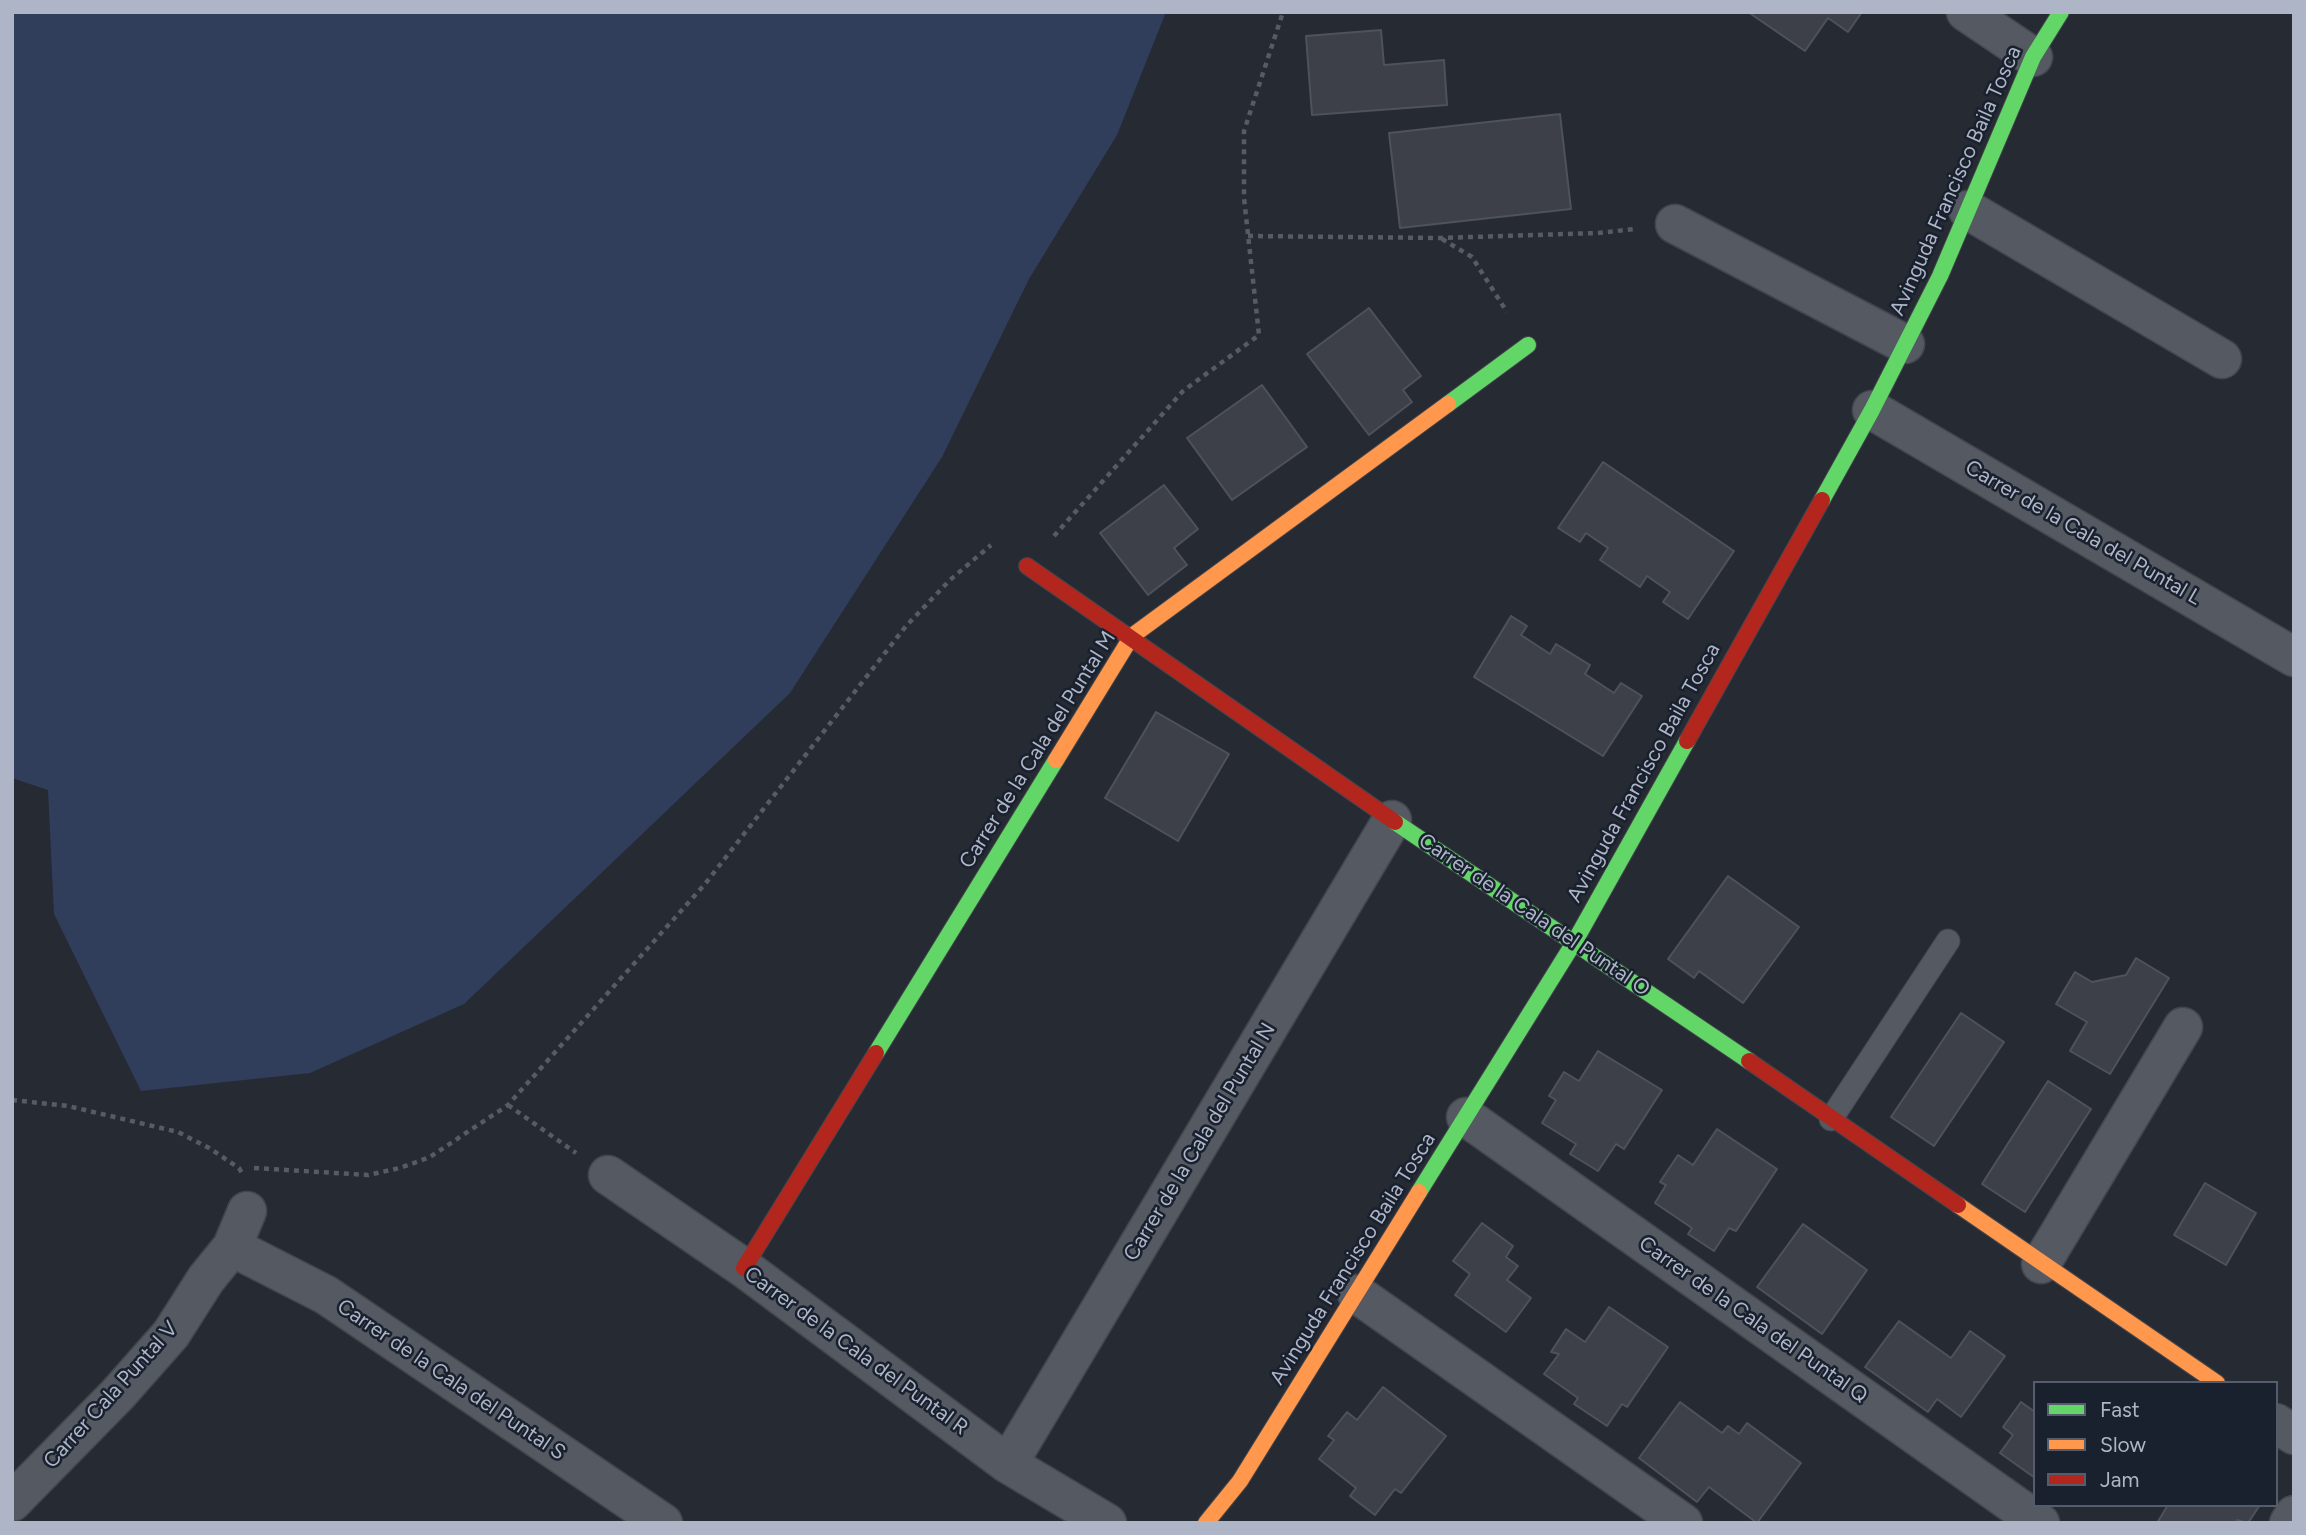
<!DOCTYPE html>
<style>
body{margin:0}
#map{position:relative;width:2306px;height:1535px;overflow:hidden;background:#262a33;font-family:Figtree,sans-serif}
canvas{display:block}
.frame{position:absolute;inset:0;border:14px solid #aeb5c6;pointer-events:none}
.legend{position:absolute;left:2033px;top:1381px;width:245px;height:126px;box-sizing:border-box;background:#19202e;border:2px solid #555c6b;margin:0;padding:9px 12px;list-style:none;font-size:21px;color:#aeb5c6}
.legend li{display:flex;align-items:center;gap:14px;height:35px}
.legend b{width:35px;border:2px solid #555c6b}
</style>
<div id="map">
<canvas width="2306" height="1535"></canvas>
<div class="frame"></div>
<ul class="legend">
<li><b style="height:9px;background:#63d668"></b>Fast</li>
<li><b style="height:9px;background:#ff974d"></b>Slow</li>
<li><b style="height:9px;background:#b3261e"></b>Jam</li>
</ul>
</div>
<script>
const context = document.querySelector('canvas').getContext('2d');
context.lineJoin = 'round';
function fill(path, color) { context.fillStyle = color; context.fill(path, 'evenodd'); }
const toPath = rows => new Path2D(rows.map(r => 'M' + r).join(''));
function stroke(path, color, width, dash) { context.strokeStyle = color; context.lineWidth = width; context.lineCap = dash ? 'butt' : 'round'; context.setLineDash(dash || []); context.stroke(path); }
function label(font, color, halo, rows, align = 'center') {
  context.font = font + ' Figtree,sans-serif'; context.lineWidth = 5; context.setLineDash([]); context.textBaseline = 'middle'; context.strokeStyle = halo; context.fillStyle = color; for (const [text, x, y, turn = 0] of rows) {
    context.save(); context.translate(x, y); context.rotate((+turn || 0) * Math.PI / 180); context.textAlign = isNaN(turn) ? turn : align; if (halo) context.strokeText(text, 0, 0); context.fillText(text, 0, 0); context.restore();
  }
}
fill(toPath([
 [12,12,1166,12,1117,135,1029,279,942,457,790,693,464,1004,310,1073,141,1091,54,914,48,790,12,778]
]), '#303e5b');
const building = toPath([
 [1748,12,1862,12,1848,32,1828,18,1805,51,1748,12],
 [1381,30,1384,65,1444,60,1447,105,1312,115,1306,36,1381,30],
 [1560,114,1571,209,1400,228,1389,133,1560,114],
 [1369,308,1421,376,1403,390,1412,402,1369,435,1307,354,1369,308],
 [1262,385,1307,447,1232,500,1187,438,1262,385],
 [1603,462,1734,551,1688,619,1663,602,1670,592,1647,576,1640,587,1600,560,1608,548,1586,533,1580,542,1558,528,1603,462],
 [1164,485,1198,529,1174,548,1187,565,1148,595,1100,533,1164,485],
 [1511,616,1527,626,1521,635,1550,654,1556,644,1590,665,1585,674,1614,693,1621,683,1642,696,1603,756,1474,677,1511,616],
 [1156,712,1229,754,1178,841,1105,798,1156,712],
 [1728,876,1799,927,1743,1003,1699,971,1694,978,1668,959,1728,876],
 [2136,958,2169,978,2110,1074,2070,1051,2087,1022,2056,1004,2075,972,2092,982,2126,975,2136,958],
 [1961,1013,2004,1042,1934,1146,1891,1117,1961,1013],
 [1598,1051,1662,1090,1624,1149,1616,1144,1598,1171,1570,1154,1576,1144,1542,1123,1556,1100,1549,1096,1564,1072,1579,1081,1598,1051],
 [2048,1081,2091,1109,2025,1212,1982,1184,2048,1081],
 [1717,1129,1777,1169,1736,1231,1729,1228,1714,1251,1688,1234,1692,1228,1655,1203,1666,1185,1660,1182,1678,1155,1693,1165,1717,1129],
 [2205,1183,2256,1213,2226,1265,2174,1235,2205,1183],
 [1482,1223,1513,1246,1506,1257,1518,1266,1507,1280,1531,1298,1506,1332,1455,1295,1470,1274,1453,1261,1482,1223],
 [1803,1224,1867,1270,1822,1334,1757,1287,1803,1224],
 [1609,1307,1668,1347,1627,1407,1622,1404,1607,1426,1574,1404,1578,1398,1544,1374,1559,1354,1551,1352,1566,1329,1585,1342,1609,1307],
 [1899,1321,1951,1358,1970,1331,2005,1356,1961,1417,1937,1399,1928,1412,1865,1367,1899,1321],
 [1383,1387,1446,1436,1401,1493,1395,1489,1375,1515,1350,1496,1356,1488,1319,1459,1334,1440,1328,1436,1347,1412,1357,1420,1383,1387],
 [1680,1402,1722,1433,1728,1426,1739,1434,1747,1423,1801,1463,1757,1523,1709,1487,1697,1502,1639,1458,1680,1402],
 [2021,1402,2035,1412,2035,1478,2000,1453,2013,1435,2003,1427,2021,1402],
 [2168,1505,2260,1505,2248,1523,2237,1520,2235,1523,2157,1523,2168,1505]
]);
fill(building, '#3d4049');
stroke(building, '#4d525c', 2);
const lane = toPath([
 [1831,1119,1948,941]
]);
const street = toPath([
 [1966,12,2033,57],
 [1968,210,2222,359],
 [1675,224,1905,344],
 [1872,410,2294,657],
 [1466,1117,2040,1523],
 [608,1175,744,1268,1008,1464,1107,1523],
 [232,1247,326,1295,663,1523],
 [2041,1264,2183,1027],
 [1357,1294,1683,1523],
 [2276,1423,2294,1435],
 [1008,1464,1392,820],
 [12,1502,118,1394,171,1334,206,1279,232,1247,247,1211],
 [2289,1523,2294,1515]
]);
const fast = toPath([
 [1448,404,1528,345],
 [1822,500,1872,410,1940,276,2033,57,2061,12],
 [1395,822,1749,1061],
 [876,1053,1056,760],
 [1419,1192,1575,941,1687,741]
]);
const slow = toPath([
 [1056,760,1132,636,1448,404],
 [1958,1205,2217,1383],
 [1206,1523,1240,1481,1419,1192]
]);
const jam = toPath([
 [1027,566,1395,822],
 [1687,741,1822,500],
 [1749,1061,1958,1205],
 [744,1268,876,1053]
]);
stroke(lane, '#42454c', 25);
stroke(street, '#42454c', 41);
stroke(fast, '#42454c', 18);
stroke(slow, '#42454c', 18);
stroke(jam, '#42454c', 18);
stroke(toPath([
 [1248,236,1440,238,1597,233,1636,229],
 [1442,239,1472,257,1507,312],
 [1054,536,1183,391,1259,335,1244,198,1244,131,1283,12],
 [12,1100,68,1106,178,1132,209,1148,239,1168,242,1173],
 [508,1105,576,1153],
 [254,1168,368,1175,400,1168,430,1157,508,1105,705,884,906,626,950,580,991,545]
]), '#575c64', 4.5, [5, 5]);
stroke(lane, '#555962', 23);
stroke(street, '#555962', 38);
stroke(fast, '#63d668', 16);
stroke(slow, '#ff974d', 16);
stroke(jam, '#b3261e', 16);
label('21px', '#aeb5c6', '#19202e', [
 ["Avinguda Francisco Baila Tosca",1956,181,-66],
 ["Carrer de la Cala del Puntal L",2083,533,30],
 ["Carrer de la Cala del Puntal M",1038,750,-58],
 ["Avinguda Francisco Baila Tosca",1644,773,-61],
 ["Carrer de la Cala del Puntal O",1534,915,34],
 ["Carrer de la Cala del Puntal N",1200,1142,-59],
 ["Avinguda Francisco Baila Tosca",1353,1259,-58],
 ["Carrer de la Cala del Puntal Q",1753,1320,35],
 ["Carrer de la Cala del Puntal R",856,1351,36],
 ["Carrer de la Cala del Puntal S",451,1380,34],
 ["Carrer Cala Puntal V",111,1395,-48]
]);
</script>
